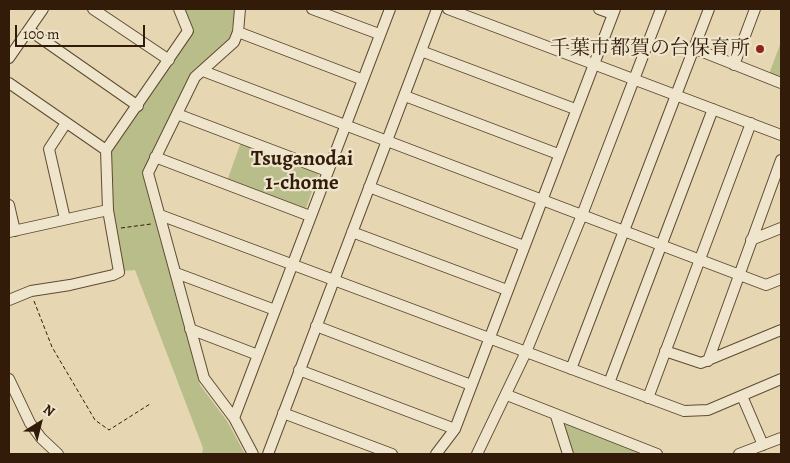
<!DOCTYPE html>
<meta charset="utf-8">
<style>
body{margin:0}
#map{position:relative;width:790px;height:463px;overflow:hidden;background:#e6d7b2;font-family:Alegreya,serif}
canvas{display:block}
.frame{position:absolute;inset:0;border:10px solid #321c09;pointer-events:none}
.north{position:absolute;left:15px;top:398px;width:50px;height:50px;-webkit-text-stroke:4px #efe5cd;paint-order:stroke;rotate:36deg;font-size:14px;font-weight:700;line-height:20px;text-align:center;color:#321c09}
.north::after{content:'';display:block;margin:auto;width:18px;height:22px;background:#321c09;clip-path:polygon(50% 0,100% 100%,50% 72%,0 100%)}
.scale{position:absolute;left:15px;top:25px;width:130px;height:22px;box-sizing:border-box;border:2px solid #321c09;border-top:0;padding-left:6px;font-size:15px;line-height:18px;white-space:nowrap;color:#321c09;-webkit-text-stroke:4px #efe5cd;paint-order:stroke}
</style>
<div id="map">
<canvas width="790" height="463"></canvas>
<div class="frame"></div>
<div class="north">N</div>
<div class="scale">100 m</div>
</div>
<script>
const context = document.querySelector('canvas').getContext('2d');
context.lineJoin = 'round';
function fill(path, color) { context.fillStyle = color; context.fill(path, 'evenodd'); }
const toPath = rows => new Path2D(rows.map(r => 'M' + r).join(''));
function stroke(path, color, width, dash) { context.strokeStyle = color; context.lineWidth = width; context.lineCap = dash ? 'butt' : 'round'; context.setLineDash(dash || []); context.stroke(path); }
function label(font, color, halo, rows, align = 'center') {
  context.font = font + ' Alegreya,"Noto Serif JP",serif'; context.lineWidth = 4.5; context.setLineDash([]); context.textBaseline = 'middle'; context.strokeStyle = halo; context.fillStyle = color; for (const [text, x, y, turn = 0] of rows) {
    context.save(); context.translate(x, y); context.rotate((+turn || 0) * Math.PI / 180); context.textAlign = isNaN(turn) ? turn : align; if (halo) context.strokeText(text, 0, 0); context.fillText(text, 0, 0); context.restore();
  }
}
fill(toPath([
 [184,9,235,9,231,39,192,75,142,173,200,385,227,421,245,454,202,454,203,448,135,270,122,271,111,210,110,152,193,32],
 [781,42,781,79,769,74],
 [241,142,319,172,305,211,227,181],
 [568,423,650,454,571,454,562,427]
]), '#b8bd89');
const minor = toPath([
 [93,9,169,60],
 [240,9,238,32,234,42,195,77,148,173,204,378,234,418,253,454],
 [312,9,379,34],
 [448,9,781,135],
 [599,9,613,14],
 [29,30,138,106],
 [238,32,361,79],
 [693,48,781,83],
 [421,51,575,109],
 [9,58,43,9],
 [734,65,755,9],
 [203,71,766,285,781,279],
 [9,83,106,150],
 [405,96,558,154],
 [177,114,327,171],
 [155,157,310,216],
 [369,187,524,246],
 [9,205,15,231],
 [160,215,684,411,708,410,781,379],
 [65,219,49,149,66,123],
 [9,232,108,210],
 [352,232,507,290],
 [751,240,781,228],
 [176,273,275,310],
 [9,300,31,291,70,285,113,275,119,272,108,210,106,150,188,31,179,9],
 [316,326,471,385],
 [190,329,258,355],
 [665,351,701,363,781,330],
 [708,361,781,160],
 [571,369,709,9],
 [299,370,455,429],
 [9,379,30,423,41,438,58,454],
 [609,383,713,109],
 [507,395,657,454],
 [742,396,763,445],
 [648,398,751,123],
 [283,413,392,454],
 [556,416,568,454],
 [234,418,390,9],
 [268,454,437,9],
 [436,454,455,429,615,9],
 [477,454,526,352,582,215,661,9],
 [739,454,781,438]
]);
stroke(minor, '#5f4b33', 12);
stroke(toPath([
 [121,228,151,224],
 [34,301,52,347,95,420,109,430,150,404]
]), '#321c09', 1, [4, 2.5]);
stroke(minor, '#efe5cd', 10);
for (const [x, y, r, color] of [
 [760,49,5,"#8f2418"]
]) { const dot = new Path2D(); dot.arc(x, y, r, 0, 2 * Math.PI); context.fillStyle = color; context.fill(dot); stroke(dot, '#efe5cd', 2); }
label('20px', '#321c09', '#efe5cd', [
 ["千葉市都賀の台保育所",750,49]
], 'right');
label('bold 21px', '#321c09', '#efe5cd', [
 ["Tsuganodai",302,160],
 ["1-chome",302,184]
]);
</script>
